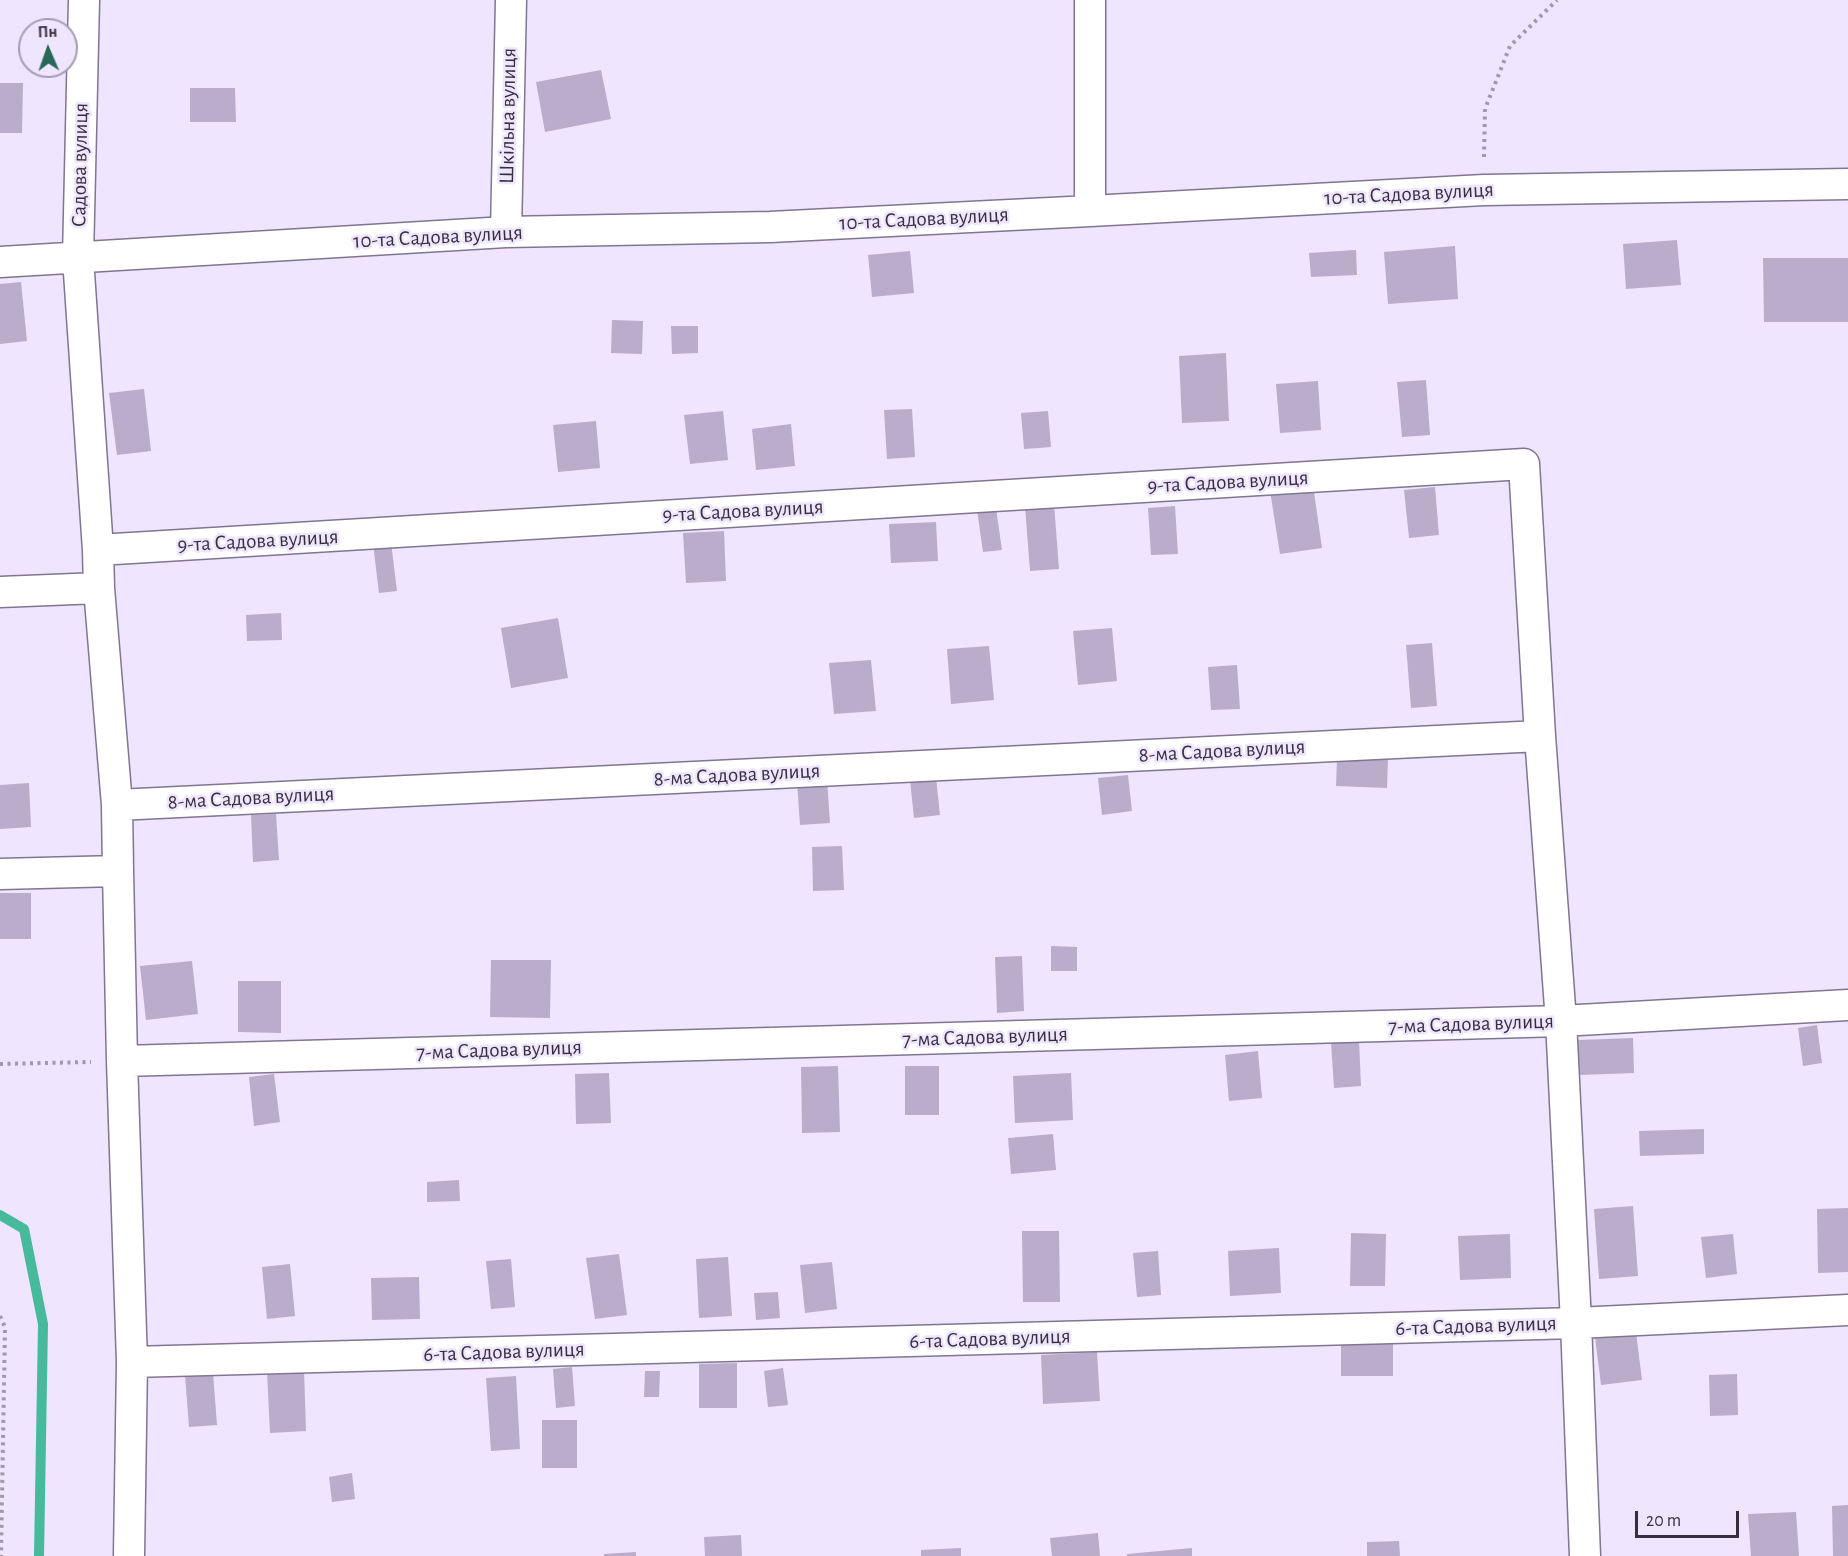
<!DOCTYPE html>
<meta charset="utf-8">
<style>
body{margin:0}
#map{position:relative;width:1848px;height:1556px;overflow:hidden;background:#efe5fe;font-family:"Alegreya Sans",sans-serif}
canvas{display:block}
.north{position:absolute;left:18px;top:18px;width:60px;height:60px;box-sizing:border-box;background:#efe5fe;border:2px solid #a59db0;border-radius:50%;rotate:358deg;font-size:16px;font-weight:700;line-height:24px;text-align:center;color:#35303c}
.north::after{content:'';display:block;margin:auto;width:21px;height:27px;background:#276857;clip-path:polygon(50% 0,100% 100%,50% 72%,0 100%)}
.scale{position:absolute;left:1635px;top:1511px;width:104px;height:27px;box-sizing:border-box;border:3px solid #35303c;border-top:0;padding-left:8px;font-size:18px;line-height:21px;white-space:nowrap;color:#35303c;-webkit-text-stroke:4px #efe5fe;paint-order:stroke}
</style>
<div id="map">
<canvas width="1848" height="1556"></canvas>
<div class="north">Пн</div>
<div class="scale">20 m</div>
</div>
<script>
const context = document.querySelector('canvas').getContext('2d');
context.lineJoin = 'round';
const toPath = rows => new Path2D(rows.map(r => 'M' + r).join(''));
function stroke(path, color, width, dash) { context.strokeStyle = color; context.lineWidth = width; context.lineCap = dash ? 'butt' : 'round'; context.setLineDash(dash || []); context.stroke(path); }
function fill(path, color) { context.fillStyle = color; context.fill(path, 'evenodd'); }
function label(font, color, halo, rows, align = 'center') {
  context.font = font + ' "Alegreya Sans",sans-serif'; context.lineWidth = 5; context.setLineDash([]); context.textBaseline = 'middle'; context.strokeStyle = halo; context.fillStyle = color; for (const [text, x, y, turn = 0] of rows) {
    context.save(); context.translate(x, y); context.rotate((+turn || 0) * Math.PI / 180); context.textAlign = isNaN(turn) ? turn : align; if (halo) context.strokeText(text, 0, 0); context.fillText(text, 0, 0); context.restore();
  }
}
stroke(toPath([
 [0,1215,24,1229,43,1324,39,1556]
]), '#47ba9c', 10);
fill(toPath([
 [601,70,611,119,545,132,536,82],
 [0,83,23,83,22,133,0,133],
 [190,88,235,88,236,122,190,122],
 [1677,240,1681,285,1626,289,1623,244],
 [1455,246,1458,299,1388,304,1384,252],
 [1356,250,1357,275,1311,277,1309,253],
 [910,251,914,293,872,297,868,255],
 [1763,258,1848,258,1848,322,1764,322],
 [21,282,27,341,0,344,0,284],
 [612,320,643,321,642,354,611,353],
 [671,326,698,326,698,353,672,354],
 [1226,353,1229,421,1182,423,1179,356],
 [1426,380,1430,435,1402,437,1397,382],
 [1318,381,1321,430,1280,433,1276,384],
 [144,389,151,451,117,455,109,393],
 [912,409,915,457,887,459,884,410],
 [723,411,728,460,690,464,684,415],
 [1048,411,1051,447,1024,449,1021,413],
 [596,421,600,468,558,472,553,425],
 [791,424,795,466,756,470,752,429],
 [1313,485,1322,548,1280,554,1270,491],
 [1435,487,1439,535,1409,538,1404,490],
 [1054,504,1059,569,1030,571,1025,506],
 [1175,506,1178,554,1151,555,1148,508],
 [996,508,1002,550,983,552,977,510],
 [936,522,938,561,891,563,889,524],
 [724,531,726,581,686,583,683,533],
 [391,542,397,591,379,593,373,544],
 [281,613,282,640,247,641,246,615],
 [558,618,568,678,511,688,501,628],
 [1112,628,1117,681,1078,685,1073,631],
 [1432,643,1437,706,1411,708,1406,645],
 [989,646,994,700,951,704,947,649],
 [871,660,876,711,834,714,829,663],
 [1237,665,1240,709,1211,710,1208,667],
 [1337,758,1388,759,1387,788,1336,786],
 [1128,775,1132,811,1102,815,1098,778],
 [936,777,940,815,914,818,910,780],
 [827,779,830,823,800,825,797,781],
 [29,783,31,827,0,829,0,785],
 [276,814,279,860,253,862,251,815],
 [842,846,844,890,813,891,812,847],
 [0,893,31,893,31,939,0,939],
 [1051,946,1077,947,1077,971,1051,971],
 [1022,956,1024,1011,997,1013,995,957],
 [491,960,551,960,550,1018,490,1017],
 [192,961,198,1014,146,1020,140,966],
 [238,981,281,981,281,1033,238,1032],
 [1817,1025,1822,1063,1803,1066,1798,1028],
 [1633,1038,1634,1073,1579,1075,1578,1040],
 [1359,1040,1361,1086,1334,1088,1331,1042],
 [1258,1051,1262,1098,1229,1101,1225,1055],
 [838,1066,840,1132,802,1133,801,1067],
 [905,1066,939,1066,939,1115,905,1115],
 [609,1073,611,1123,576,1124,575,1074],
 [1071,1073,1073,1120,1015,1123,1013,1076],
 [274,1074,280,1122,254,1126,249,1077],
 [1704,1129,1704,1154,1640,1156,1639,1131],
 [1053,1134,1056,1170,1011,1174,1008,1138],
 [459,1180,460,1201,427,1202,427,1182],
 [1633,1206,1638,1276,1599,1279,1594,1209],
 [1848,1208,1848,1272,1818,1273,1817,1209],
 [1022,1231,1059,1231,1060,1302,1023,1302],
 [1351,1233,1386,1234,1385,1286,1350,1286],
 [1510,1234,1511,1278,1460,1280,1458,1236],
 [1733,1234,1737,1274,1706,1278,1701,1237],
 [1279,1248,1281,1293,1230,1296,1228,1251],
 [1158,1251,1161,1295,1137,1297,1133,1253],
 [619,1254,627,1315,595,1319,586,1258],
 [728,1257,732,1316,699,1318,696,1259],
 [511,1259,515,1307,491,1309,486,1261],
 [832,1262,837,1309,805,1313,800,1265],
 [290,1264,295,1316,267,1319,262,1267],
 [419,1277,420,1319,372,1320,371,1278],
 [778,1292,780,1318,756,1320,754,1293],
 [1636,1332,1642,1380,1601,1385,1595,1337],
 [1393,1343,1393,1376,1341,1376,1341,1344],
 [1097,1352,1100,1401,1043,1404,1041,1355],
 [737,1363,737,1408,699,1408,699,1364],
 [572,1367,575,1406,556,1408,553,1369],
 [783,1368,788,1405,768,1407,764,1371],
 [304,1370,306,1431,270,1433,267,1372],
 [645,1371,660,1371,659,1397,644,1397],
 [213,1373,217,1425,189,1427,185,1375],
 [1737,1374,1738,1415,1710,1416,1709,1375],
 [516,1376,520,1449,491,1451,486,1378],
 [542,1420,577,1420,577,1468,542,1468],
 [352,1473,355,1499,332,1502,329,1477],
 [1848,1505,1848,1556,1833,1556,1832,1506],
 [1796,1512,1799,1556,1751,1556,1748,1514],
 [1098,1533,1100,1556,1052,1556,1050,1538],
 [741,1535,742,1556,705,1556,704,1537],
 [1399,1541,1400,1556,1367,1556,1367,1542],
 [961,1548,961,1556,921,1556,921,1550],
 [1192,1548,1192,1556,1127,1556,1127,1554],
 [636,1552,636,1556,604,1556,604,1554]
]), '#b9adcb');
const minor = toPath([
 [84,0,78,258,98,550],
 [1090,0,1090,211],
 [506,232,511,0],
 [0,262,506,232,770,227,1090,211,1484,190,1848,184],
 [99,588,117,805],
 [0,592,99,588,98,550,1524,464,1540,736,1561,1021,1576,1323,1585,1556],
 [118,871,122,1061,132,1362,129,1556],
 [0,874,118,871,117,805,1540,736],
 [122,1061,1561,1021,1848,1005],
 [132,1362,1576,1323,1848,1310]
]);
stroke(minor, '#817590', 33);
stroke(toPath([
 [1484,157,1485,109,1510,46,1557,0],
 [0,1064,91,1062],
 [0,1316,5,1327,1,1556]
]), '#a098ab', 4, [3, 4.5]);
stroke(minor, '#fff', 30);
label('21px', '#35303c', '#efe5fe', [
 ["Шкільна вулиця",508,116,-89],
 ["Садова вулиця",80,165,-89],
 ["10-та Садова вулиця",1409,194,-3],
 ["10-та Садова вулиця",924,219,-3],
 ["10-та Садова вулиця",438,237,-3],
 ["9-та Садова вулиця",1228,482,-3],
 ["9-та Садова вулиця",743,511,-3],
 ["9-та Садова вулиця",258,541,-3],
 ["8-ма Садова вулиця",1222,751,-3],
 ["8-ма Садова вулиця",737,775,-3],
 ["8-ма Садова вулиця",251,798,-3],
 ["7-ма Садова вулиця",1471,1024,-2],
 ["7-ма Садова вулиця",985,1037,-2],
 ["7-ма Садова вулиця",499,1050,-2],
 ["6-та Садова вулиця",1476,1326,-2],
 ["6-та Садова вулиця",990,1339,-2],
 ["6-та Садова вулиця",504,1352,-2]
]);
</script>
